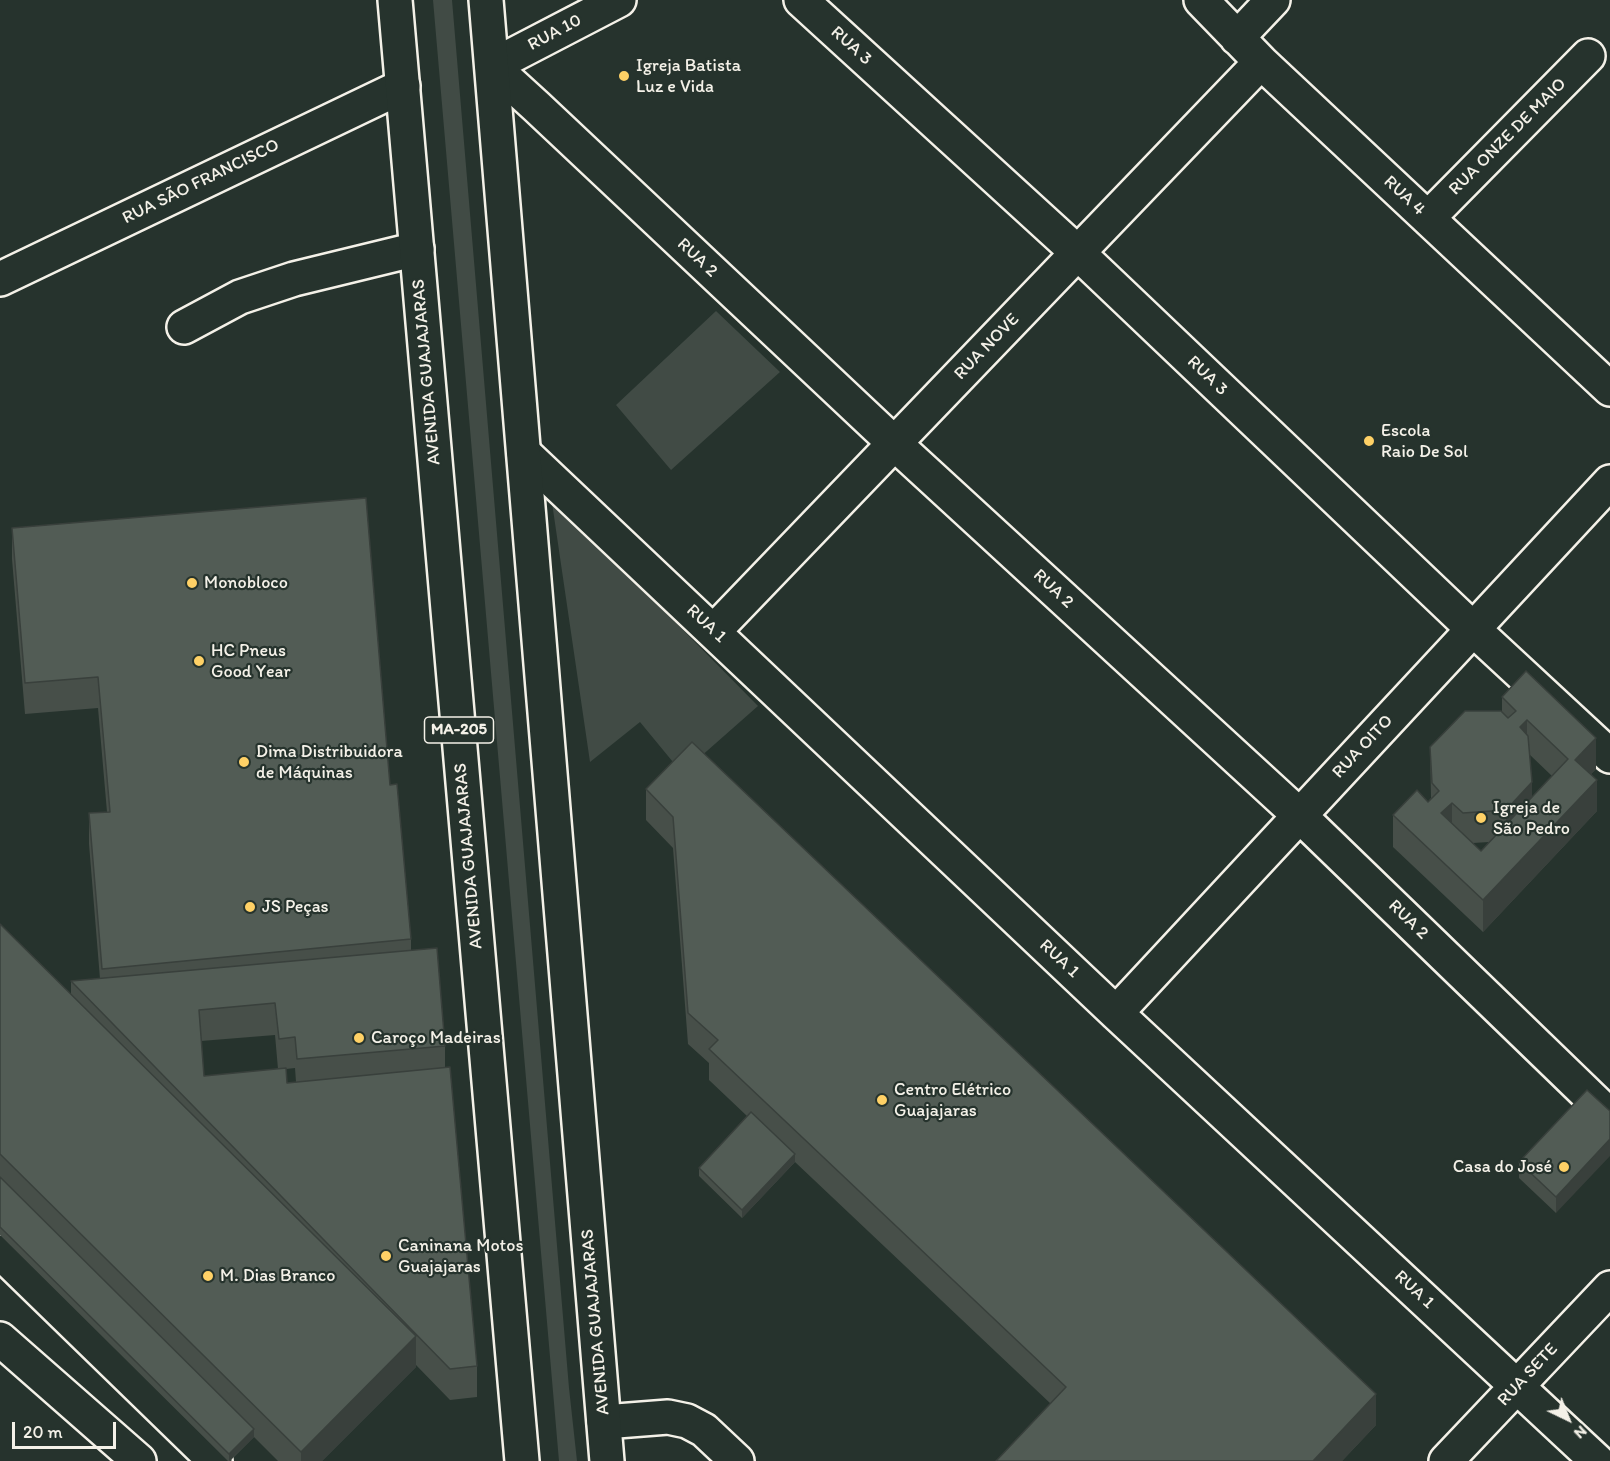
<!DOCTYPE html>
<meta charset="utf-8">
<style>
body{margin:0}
#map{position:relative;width:1610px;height:1461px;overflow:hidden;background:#26332d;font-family:Itim,sans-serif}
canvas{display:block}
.north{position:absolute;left:1538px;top:1389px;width:60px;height:60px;-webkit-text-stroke:4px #26332d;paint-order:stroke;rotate:137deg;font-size:16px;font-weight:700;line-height:24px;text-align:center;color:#f4f1e8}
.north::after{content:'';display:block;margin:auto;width:21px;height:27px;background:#f4f1e8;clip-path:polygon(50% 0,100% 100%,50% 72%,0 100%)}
.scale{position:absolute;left:12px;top:1422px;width:104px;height:27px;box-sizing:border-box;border:3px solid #f4f1e8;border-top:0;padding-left:8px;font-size:18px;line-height:21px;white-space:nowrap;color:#f4f1e8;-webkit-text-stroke:4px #26332d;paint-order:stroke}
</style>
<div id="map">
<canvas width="1610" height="1461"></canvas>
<div class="north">N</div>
<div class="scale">20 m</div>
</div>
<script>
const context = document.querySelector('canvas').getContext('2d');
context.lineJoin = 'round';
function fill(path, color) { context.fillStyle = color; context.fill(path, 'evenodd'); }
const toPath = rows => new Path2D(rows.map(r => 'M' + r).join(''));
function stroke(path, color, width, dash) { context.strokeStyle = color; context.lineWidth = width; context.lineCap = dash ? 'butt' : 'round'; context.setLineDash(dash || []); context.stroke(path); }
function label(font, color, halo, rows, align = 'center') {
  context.font = font + ' Itim,sans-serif'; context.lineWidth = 4.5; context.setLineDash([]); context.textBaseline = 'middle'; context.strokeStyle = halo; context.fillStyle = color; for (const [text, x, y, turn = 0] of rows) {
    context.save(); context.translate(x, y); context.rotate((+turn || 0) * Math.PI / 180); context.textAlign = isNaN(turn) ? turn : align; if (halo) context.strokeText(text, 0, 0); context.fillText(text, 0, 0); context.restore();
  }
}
fill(toPath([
 [433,0,452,0,569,1388,577,1461,559,1461],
 [716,311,780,372,671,470,616,405],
 [551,496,758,706,682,773,640,722,590,762]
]), '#414b45');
const minor = toPath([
 [619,0,492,66,537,107,894,443,1299,815,1610,1116],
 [801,0,1078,253,1473,629,1610,756],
 [1201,0,1261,62,1610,389],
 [1237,38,1273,0],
 [1428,218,1588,56],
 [0,279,403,86],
 [184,327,240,297,294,279,417,249],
 [524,453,1116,1013,1597,1461],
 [714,631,1261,62],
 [1116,1013,1610,482],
 [0,1252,215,1461],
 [0,1339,139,1461],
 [604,1422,668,1417,687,1421,704,1430,737,1461],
 [1446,1461,1610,1288]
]);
const major = toPath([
 [395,0,522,1461],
 [486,0,607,1461]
]);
stroke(minor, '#f4f1e8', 38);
stroke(major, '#f4f1e8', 38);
stroke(minor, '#26332d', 33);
stroke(major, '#26332d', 33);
fill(toPath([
 [12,528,390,785,411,939,411,951,445,1046,445,1068,477,1366,477,1397,450,1400,416,1365,416,1367,322,1461,278,1461,254,1437,230,1461,228,1461,0,1235,0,924,71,994,71,981,100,979,89,844,89,813,107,812,98,708,25,714,12,559],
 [275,1035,278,1069,204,1076,201,1041],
 [295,1068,296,1082,287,1083,286,1069],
 [1502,697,1596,769,1591,774,1597,811,1483,932,1393,847,1393,815,1428,802,1431,798,1430,747,1502,711],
 [1529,754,1552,776,1532,797],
 [1489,842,1481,851,1473,843],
 [646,789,1376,1425,1342,1461,996,1461,1051,1404,795,1162,742,1218,699,1176,699,1168,747,1116,709,1080,709,1063,688,1044,673,848,646,820],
 [1587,1090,1556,1213,1519,1178,1519,1162]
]), '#474f49');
fill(toPath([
 [1527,720,1527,751,1520,727],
 [1596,738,1596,769,1575,791,1575,760],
 [1597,780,1597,811,1483,932,1483,900],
 [1532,782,1532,813,1506,841,1506,810],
 [1452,803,1452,834,1441,813],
 [1610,1139,1610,1156,1556,1213,1556,1197],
 [795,1154,795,1162,742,1218,742,1210],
 [416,1336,416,1367,322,1461,301,1461,301,1452],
 [1376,1394,1376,1425,1342,1461,1313,1461],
 [254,1429,254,1437,229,1461,229,1454]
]), '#39403c');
const building = toPath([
 [366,498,390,785,397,784,411,939,102,969,89,813,110,812,98,677,25,683,12,528,366,498],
 [1526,671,1596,738,1575,760,1597,780,1483,900,1393,815,1417,790,1428,802,1439,791,1432,783,1430,747,1465,711,1501,711,1508,718,1516,711,1502,697,1526,671],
 [1527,720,1568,759,1481,851,1441,813,1452,803,1463,813,1506,810,1532,782,1528,736,1520,727,1527,720],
 [692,742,1376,1394,1313,1461,996,1461,1066,1387,709,1049,718,1040,688,1013,673,817,646,789,692,742],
 [0,924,416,1336,301,1452,0,1154,0,924],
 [437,948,445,1046,297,1059,295,1037,279,1039,275,1003,199,1010,204,1076,286,1068,287,1083,450,1067,477,1366,450,1369,71,981,437,948],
 [1587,1090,1610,1111,1610,1139,1556,1197,1519,1162,1587,1090],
 [751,1112,795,1154,742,1210,699,1168,751,1112],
 [0,1177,254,1429,229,1454,0,1227,0,1177]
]);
fill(building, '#525c55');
stroke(building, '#39403c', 1.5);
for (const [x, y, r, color] of [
 [624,76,6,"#ffd166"],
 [1369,441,6,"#ffd166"],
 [192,583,6,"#ffd166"],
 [199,661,6,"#ffd166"],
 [244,762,6,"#ffd166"],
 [1481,818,6,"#ffd166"],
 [250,907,6,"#ffd166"],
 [359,1038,6,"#ffd166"],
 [882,1100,6,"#ffd166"],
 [1564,1167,6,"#ffd166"],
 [386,1256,6,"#ffd166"],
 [208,1276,6,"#ffd166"]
]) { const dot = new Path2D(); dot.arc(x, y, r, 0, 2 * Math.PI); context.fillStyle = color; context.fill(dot); stroke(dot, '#26332d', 2); }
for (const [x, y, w] of [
 [459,730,69]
]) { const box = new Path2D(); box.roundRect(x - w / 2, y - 13, w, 26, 4.5); context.fillStyle = '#26332d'; context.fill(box); stroke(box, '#f4f1e8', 1.5); }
label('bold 16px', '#f4f1e8', null, [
 ["MA-205",459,730]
]);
label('18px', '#f4f1e8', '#26332d', [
 ["RUA 10",555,33,-28],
 ["RUA 3",851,46,42],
 ["RUA ONZE DE MAIO",1508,137,-45],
 ["RUA SÃO FRANCISCO",201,182,-26],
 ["RUA 4",1404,196,43],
 ["RUA 2",697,258,43],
 ["RUA NOVE",987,347,-46],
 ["AVENIDA GUAJAJARAS",427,372,-95],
 ["RUA 3",1207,376,44],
 ["RUA 2",1053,589,43],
 ["RUA 1",706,624,43],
 ["RUA OITO",1363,747,-47],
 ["AVENIDA GUAJAJARAS",469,856,-95],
 ["RUA 2",1408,920,44],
 ["RUA 1",1059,959,43],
 ["RUA 1",1414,1290,43],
 ["AVENIDA GUAJAJARAS",596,1322,-95],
 ["RUA SETE",1528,1375,-47]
]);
label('18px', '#f4f1e8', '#26332d', [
 ["Igreja Batista",636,66],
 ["Luz e Vida",636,87],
 ["Escola",1381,431],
 ["Raio De Sol",1381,452],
 ["Monobloco",204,583],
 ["HC Pneus",211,651],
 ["Good Year",211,672],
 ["Dima Distribuidora",256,752],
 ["de Máquinas",256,773],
 ["Igreja de",1493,808],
 ["São Pedro",1493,829],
 ["JS Peças",262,907],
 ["Caroço Madeiras",371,1038],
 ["Centro Elétrico",894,1090],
 ["Guajajaras",894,1111],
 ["Casa do José",1552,1167,"right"],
 ["Caninana Motos",398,1246],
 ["Guajajaras",398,1267],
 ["M. Dias Branco",220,1276]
], 'left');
</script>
